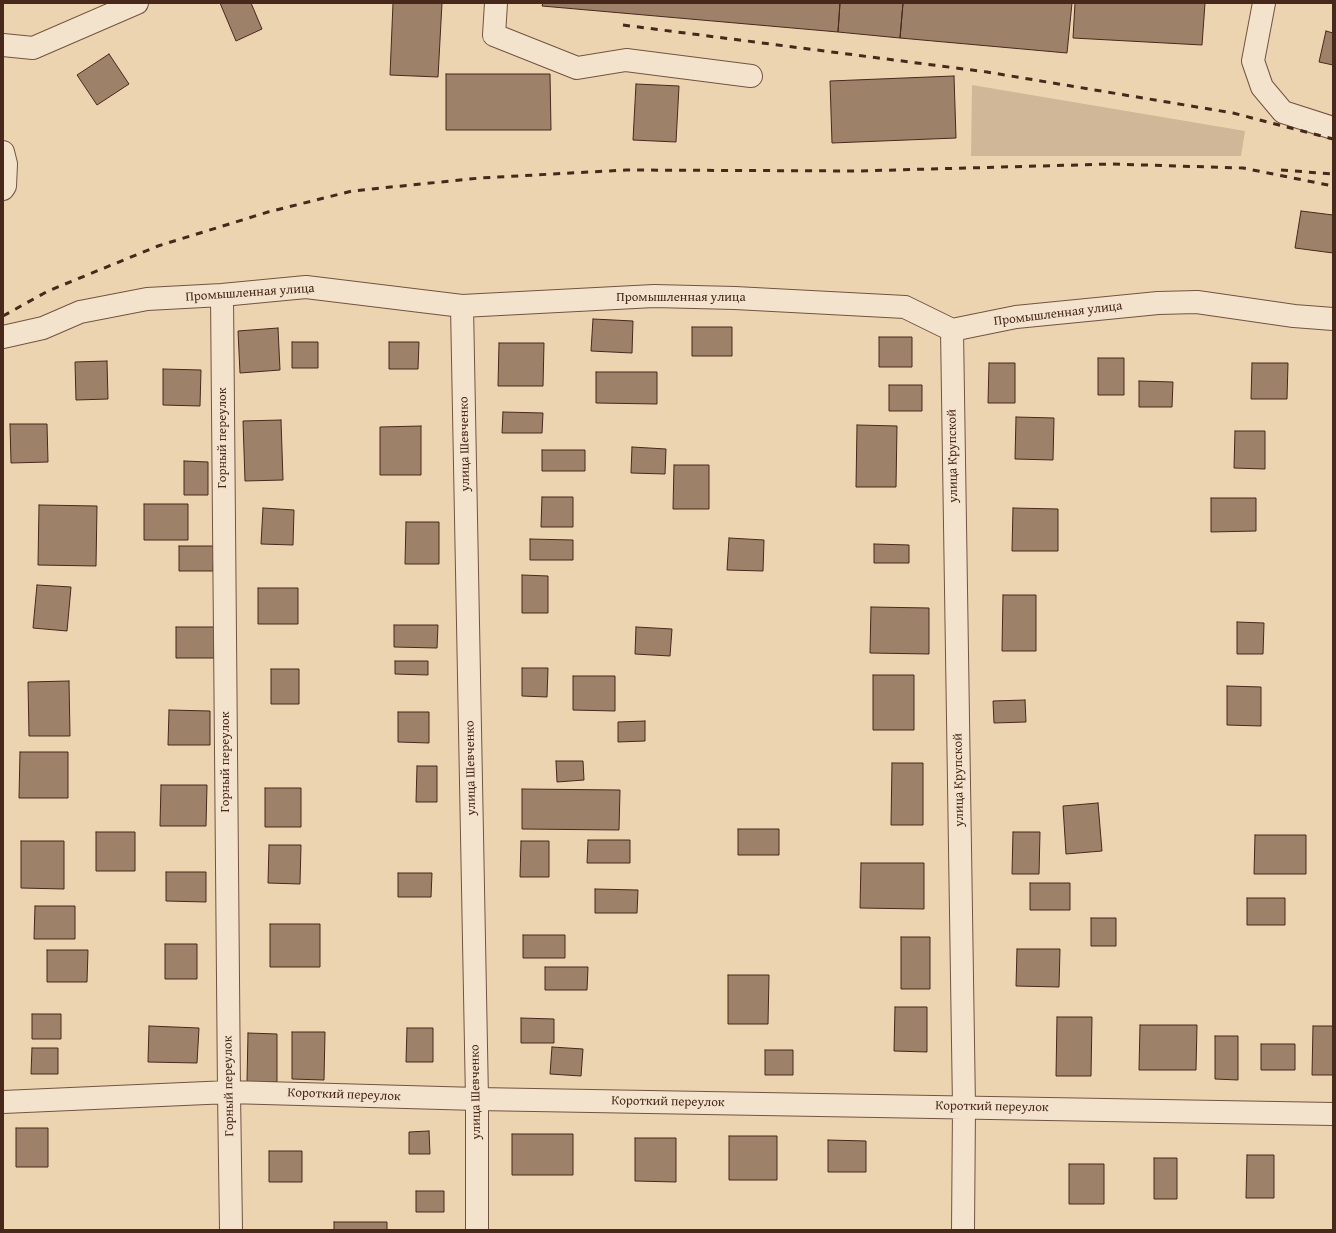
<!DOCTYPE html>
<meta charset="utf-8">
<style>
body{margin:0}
#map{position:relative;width:1336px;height:1233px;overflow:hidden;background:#ecd4b1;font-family:"Gentium Book Plus",serif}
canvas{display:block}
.frame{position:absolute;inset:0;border:4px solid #49281c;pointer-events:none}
</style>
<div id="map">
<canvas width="1336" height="1233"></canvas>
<div class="frame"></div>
</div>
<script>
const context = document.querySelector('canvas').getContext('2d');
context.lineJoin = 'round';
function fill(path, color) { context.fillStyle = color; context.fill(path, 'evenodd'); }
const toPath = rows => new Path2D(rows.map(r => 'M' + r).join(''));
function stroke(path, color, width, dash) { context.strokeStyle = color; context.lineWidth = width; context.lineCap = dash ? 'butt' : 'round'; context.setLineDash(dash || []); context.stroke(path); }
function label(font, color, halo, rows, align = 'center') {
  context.font = font + ' "Gentium Book Plus",serif'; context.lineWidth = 3; context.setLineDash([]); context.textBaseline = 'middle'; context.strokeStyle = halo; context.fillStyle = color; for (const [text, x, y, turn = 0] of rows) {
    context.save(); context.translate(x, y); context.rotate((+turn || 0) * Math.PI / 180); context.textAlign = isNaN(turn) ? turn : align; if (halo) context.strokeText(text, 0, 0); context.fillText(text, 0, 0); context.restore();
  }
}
fill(toPath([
 [972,85,1245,131,1241,156,971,156]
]), '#d0b798');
const building = toPath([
 [220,3,251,3,262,29,236,41,220,3],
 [393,3,442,3,438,77,390,75,393,3],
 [543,3,840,3,838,32,542,6,543,3],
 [840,3,903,3,900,38,838,32,840,3],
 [903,3,1072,3,1067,53,900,38,903,3],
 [1075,3,1205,3,1202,45,1073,38,1075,3],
 [1326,31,1333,33,1333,65,1319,62,1326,31],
 [109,54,129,84,97,105,77,75,109,54],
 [446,74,550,74,551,130,446,130,446,74],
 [954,76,956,138,832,143,830,81,954,76],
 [636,84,679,86,676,142,633,140,636,84],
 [1301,211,1333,215,1333,253,1295,248,1301,211],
 [593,319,633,321,632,353,591,351,593,319],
 [692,327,732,327,732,356,692,356,692,327],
 [278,328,280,370,240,373,238,331,278,328],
 [879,337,912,337,912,367,879,367,879,337],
 [292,342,318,342,318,368,292,368,292,342],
 [389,342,419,342,418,369,389,369,389,342],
 [499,343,544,343,543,386,498,386,499,343],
 [1098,358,1124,358,1124,395,1098,395,1098,358],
 [107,361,108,399,76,400,75,362,107,361],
 [989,363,1015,363,1015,403,988,403,989,363],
 [1252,363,1288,363,1287,399,1251,399,1252,363],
 [163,369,201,370,200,406,163,405,163,369],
 [596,372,657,372,657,404,596,403,596,372],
 [1139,381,1173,382,1172,407,1139,407,1139,381],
 [889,385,922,385,922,411,889,411,889,385],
 [503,412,543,413,542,433,502,433,503,412],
 [1016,417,1054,418,1053,460,1015,459,1016,417],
 [281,420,283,480,245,481,243,421,281,420],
 [10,424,47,424,48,462,11,463,10,424],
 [857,425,897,426,896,487,856,487,857,425],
 [421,426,421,475,380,475,380,427,421,426],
 [1235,431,1265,431,1265,469,1234,468,1235,431],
 [632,447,666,449,665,474,631,473,632,447],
 [542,450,585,450,585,471,542,471,542,450],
 [184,461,208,462,208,495,184,495,184,461],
 [674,465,709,465,709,509,673,509,674,465],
 [542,497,573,497,573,527,541,527,542,497],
 [1211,498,1256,498,1256,531,1211,532,1211,498],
 [144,504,188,504,188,540,144,540,144,504],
 [39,505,97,506,96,566,38,565,39,505],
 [263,508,294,510,293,545,261,544,263,508],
 [1013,508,1058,509,1058,551,1012,551,1013,508],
 [406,522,439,522,439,564,405,564,406,522],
 [729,538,764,540,763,571,727,570,729,538],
 [530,539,573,540,573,560,530,560,530,539],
 [874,544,909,545,909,563,874,563,874,544],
 [179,546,214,546,213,571,179,571,179,546],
 [522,575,548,576,548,613,522,613,522,575],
 [37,585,71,587,67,631,33,628,37,585],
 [258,588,298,588,298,624,258,624,258,588],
 [1003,595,1036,595,1036,651,1002,651,1003,595],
 [871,607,929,608,929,654,870,653,871,607],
 [1237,622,1264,623,1263,654,1237,654,1237,622],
 [394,625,438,625,437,648,394,647,394,625],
 [176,627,214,627,214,658,176,658,176,627],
 [636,627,672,629,670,656,635,654,636,627],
 [395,661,428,661,428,675,395,674,395,661],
 [522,668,548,668,547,697,522,696,522,668],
 [271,669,299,669,299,704,271,704,271,669],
 [873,675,914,675,914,730,873,730,873,675],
 [573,676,615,676,615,711,573,710,573,676],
 [69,681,70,736,29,736,28,682,69,681],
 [1227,686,1261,687,1261,726,1227,725,1227,686],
 [1025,700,1026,722,994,723,993,701,1025,700],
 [169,710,210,711,210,745,168,745,169,710],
 [398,712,429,712,429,743,398,742,398,712],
 [645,721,645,741,618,742,618,722,645,721],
 [20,752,68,752,68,798,19,798,20,752],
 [556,761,583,761,584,780,557,782,556,761],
 [892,763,923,763,923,825,891,825,892,763],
 [417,766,437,766,437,802,416,802,417,766],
 [161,785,207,785,206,826,160,826,161,785],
 [265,788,301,788,301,827,265,827,265,788],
 [522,789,620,790,619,830,522,829,522,789],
 [1098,803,1102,851,1066,854,1063,806,1098,803],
 [738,829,779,829,779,855,738,855,738,829],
 [96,832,135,832,135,871,96,871,96,832],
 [1013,832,1040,832,1039,874,1012,874,1013,832],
 [1255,835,1306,835,1306,874,1254,874,1255,835],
 [588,840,630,840,630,863,587,863,588,840],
 [21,841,64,841,64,889,21,888,21,841],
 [521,841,549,841,549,877,520,877,521,841],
 [269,845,301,845,300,884,268,883,269,845],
 [861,863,924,863,924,909,860,908,861,863],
 [166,872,206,872,206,902,166,901,166,872],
 [398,873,432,873,431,897,398,897,398,873],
 [1030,883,1070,883,1070,910,1030,910,1030,883],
 [595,889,638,890,637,913,595,913,595,889],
 [1247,898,1285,898,1285,925,1247,925,1247,898],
 [35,906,75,906,75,939,34,939,35,906],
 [1091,918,1116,918,1116,946,1091,946,1091,918],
 [270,924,320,924,320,967,270,967,270,924],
 [523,935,565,935,565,958,523,958,523,935],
 [901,937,930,937,930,989,901,989,901,937],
 [165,944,197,944,197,979,165,979,165,944],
 [1017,949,1060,949,1059,987,1016,986,1017,949],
 [47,950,88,950,87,982,47,982,47,950],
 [545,967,588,967,587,990,545,990,545,967],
 [728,975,769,975,768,1024,728,1024,728,975],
 [895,1007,927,1007,927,1052,894,1051,895,1007],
 [32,1014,61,1014,61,1039,32,1039,32,1014],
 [1057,1017,1092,1017,1091,1076,1056,1076,1057,1017],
 [521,1018,554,1019,554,1043,521,1043,521,1018],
 [1140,1025,1197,1025,1196,1070,1139,1070,1140,1025],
 [149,1026,199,1028,197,1063,148,1062,149,1026],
 [1313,1026,1333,1026,1333,1075,1312,1075,1313,1026],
 [407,1028,433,1028,433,1062,406,1062,407,1028],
 [292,1032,325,1032,324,1080,292,1079,292,1032],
 [248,1033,277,1034,277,1082,247,1082,248,1033],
 [1215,1036,1238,1036,1238,1080,1215,1079,1215,1036],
 [1261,1044,1295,1044,1295,1070,1261,1070,1261,1044],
 [552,1047,583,1049,581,1076,550,1074,552,1047],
 [32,1048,58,1048,58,1074,31,1074,32,1048],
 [765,1050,793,1050,793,1075,765,1075,765,1050],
 [16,1128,48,1128,48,1167,16,1167,16,1128],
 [429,1131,430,1154,409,1154,409,1132,429,1131],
 [512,1134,573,1134,573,1175,512,1175,512,1134],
 [729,1136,777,1136,777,1180,729,1180,729,1136],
 [635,1138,676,1138,676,1182,635,1181,635,1138],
 [828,1140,866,1141,866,1172,828,1172,828,1140],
 [269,1151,302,1151,302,1182,269,1182,269,1151],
 [1247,1155,1274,1155,1274,1198,1246,1198,1247,1155],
 [1154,1158,1177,1158,1177,1199,1154,1199,1154,1158],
 [1069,1164,1104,1164,1104,1204,1069,1204,1069,1164],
 [416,1191,444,1191,444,1212,416,1212,416,1191],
 [334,1222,387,1222,387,1230,334,1230,334,1222]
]);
fill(building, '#9e8169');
stroke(building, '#49281c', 1);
const minor = toPath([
 [496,3,494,35,577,68,626,60,751,76],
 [1264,3,1253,61,1262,87,1283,112,1333,128],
 [3,45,33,48,137,3],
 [3,152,6,164,5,186,3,189],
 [222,295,229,1092,231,1230],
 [462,306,477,1099,477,1230],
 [952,330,964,1107,963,1230],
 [3,337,43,328,80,312,147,299,222,295,306,287,462,306,654,296,735,298,905,307,952,330,1016,317,1158,303,1197,302,1294,316,1333,319],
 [3,1102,229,1092,477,1099,1333,1114]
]);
stroke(minor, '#725341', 24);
stroke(minor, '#f3e3cc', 22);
stroke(toPath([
 [623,25,987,72,1233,113,1333,139],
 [1281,170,1333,174],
 [3,316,48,291,158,246,268,212,352,191,480,178,626,170,858,171,1112,164,1243,168,1333,186]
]), '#49281c', 3, [7, 7]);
label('13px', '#49281c', '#f3e3cc', [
 ["Промышленная улица",250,293,-4],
 ["Промышленная улица",681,298],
 ["Промышленная улица",1058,314,-7],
 ["Горный переулок",223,438,-90],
 ["улица Шевченко",465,444,-91],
 ["улица Крупской",953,456,-91],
 ["Горный переулок",226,762,-90],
 ["улица Шевченко",471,768,-91],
 ["улица Крупской",959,780,-91],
 ["Горный переулок",229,1086,-91],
 ["улица Шевченко",476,1092,-91],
 ["Короткий переулок",344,1095,2],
 ["Короткий переулок",668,1102,1],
 ["Короткий переулок",992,1107,1]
]);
</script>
